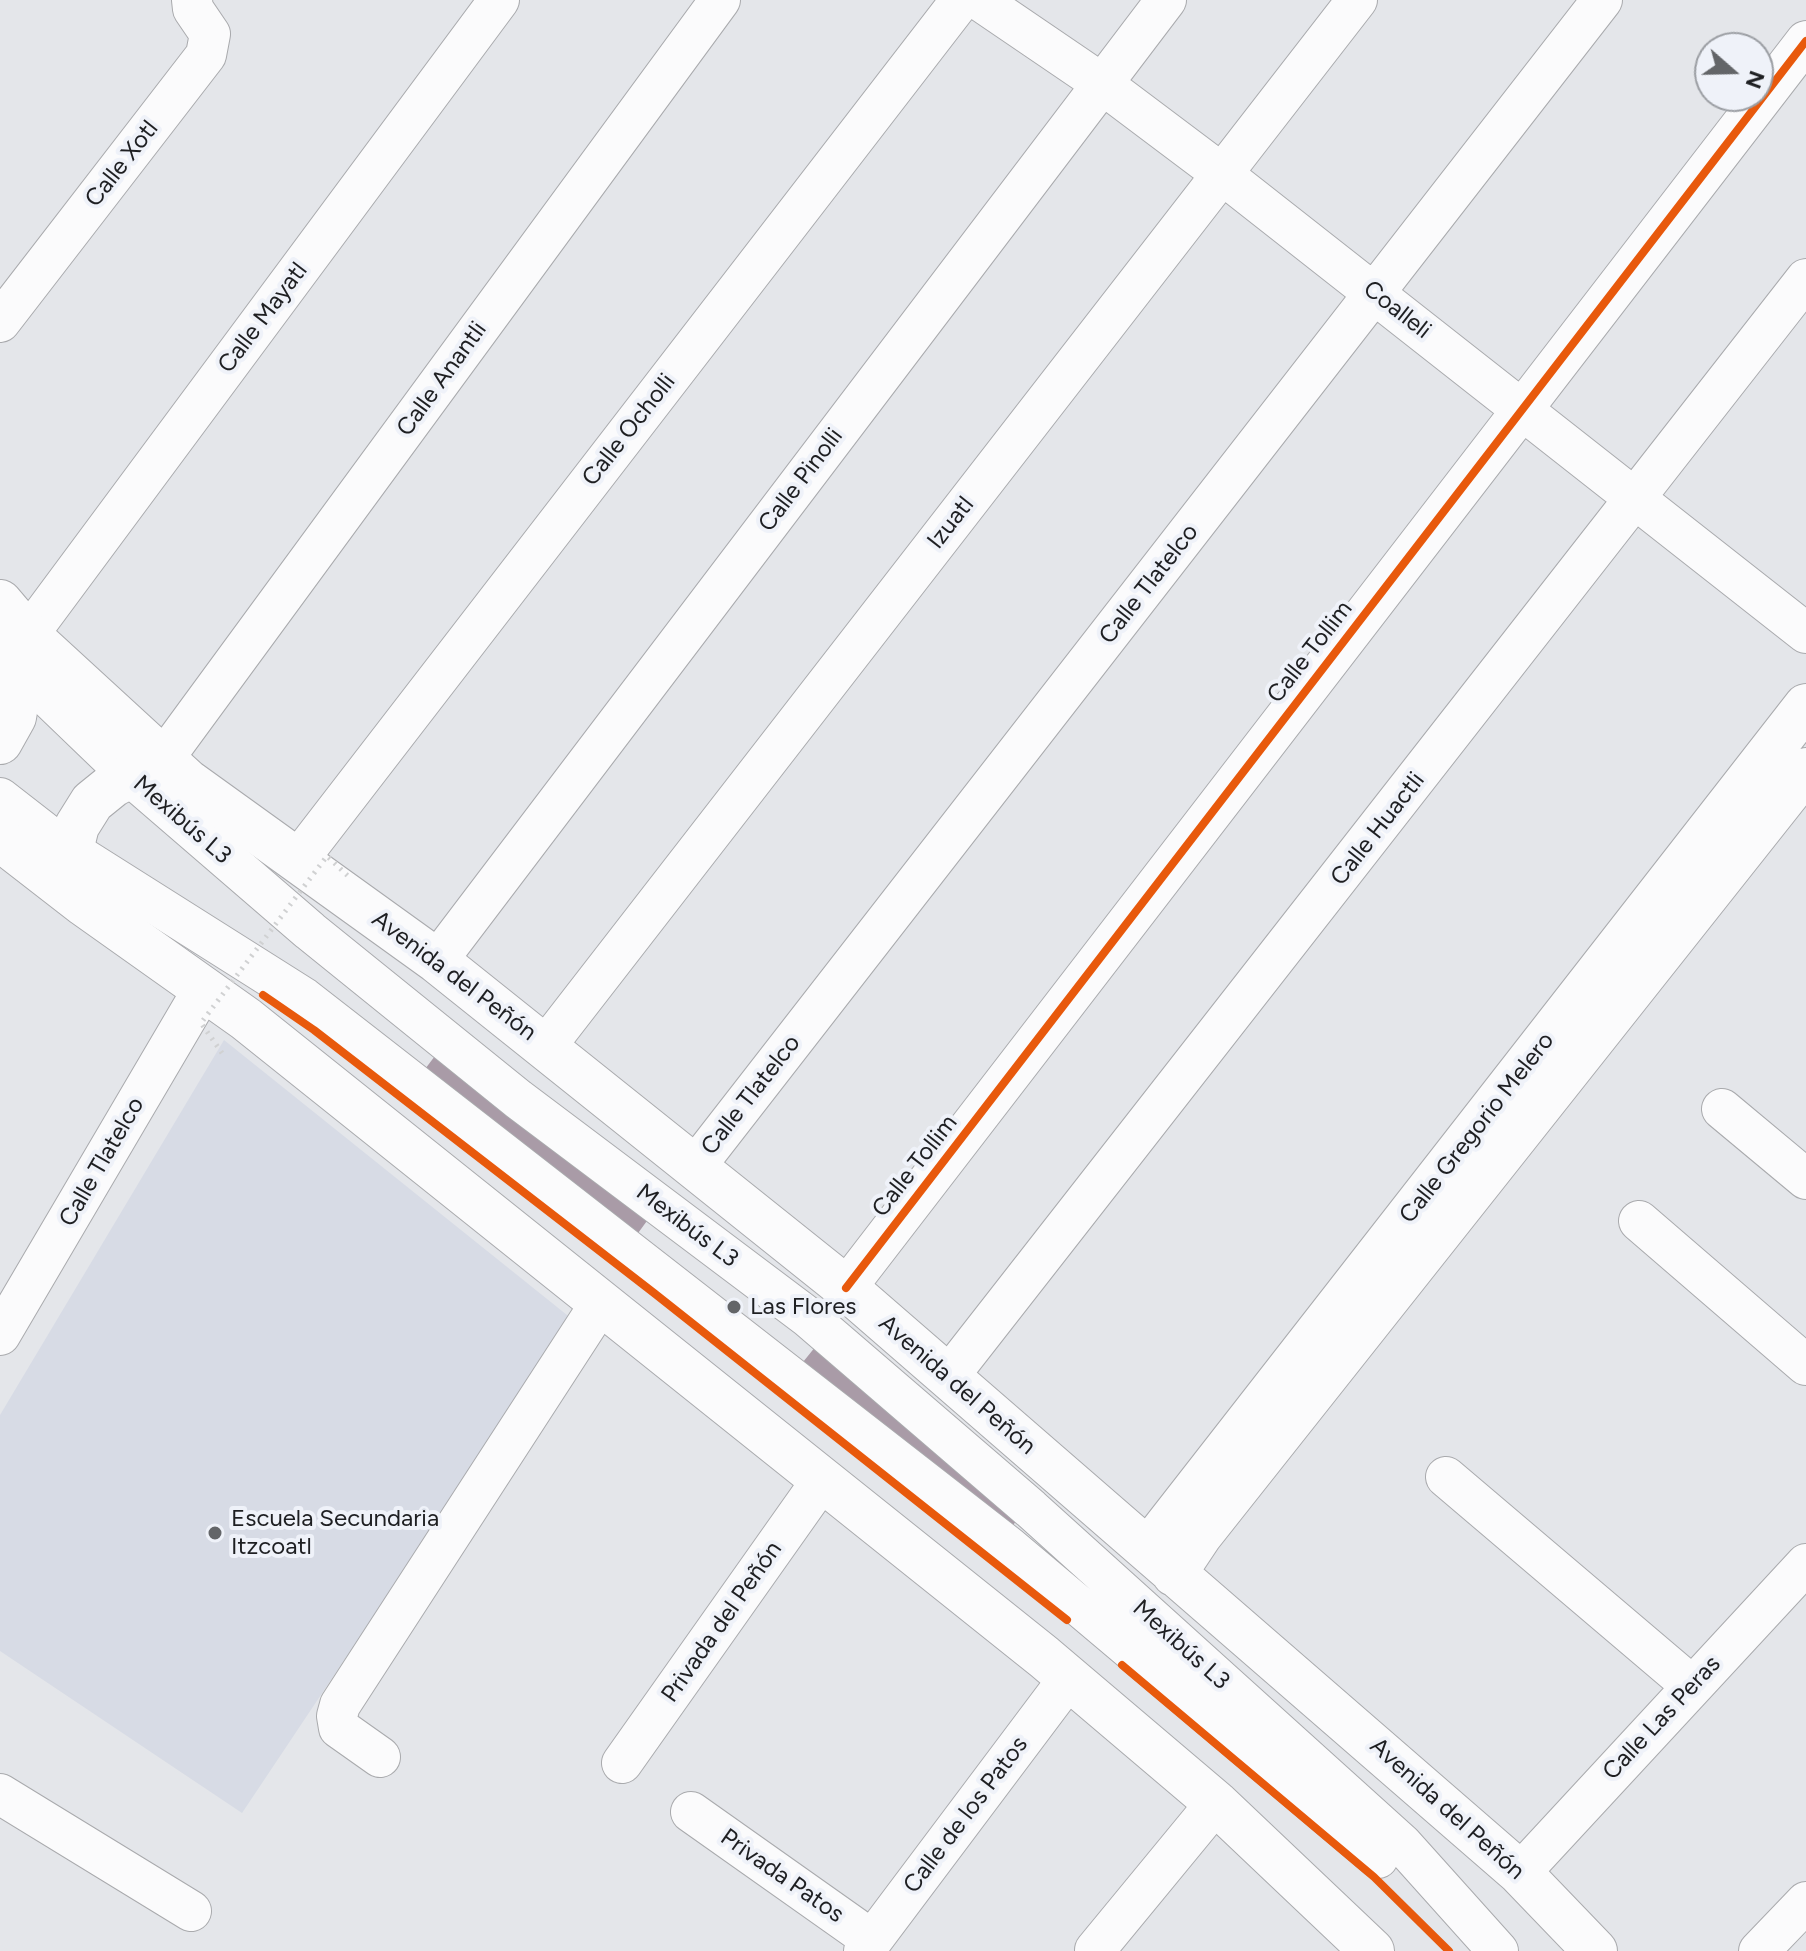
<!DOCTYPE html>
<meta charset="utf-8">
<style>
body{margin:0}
#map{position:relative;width:1806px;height:1951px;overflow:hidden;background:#e4e6ea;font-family:Figtree,sans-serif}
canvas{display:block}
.north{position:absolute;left:1694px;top:32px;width:80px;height:80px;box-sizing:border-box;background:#eff2f9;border:2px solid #9b9ea3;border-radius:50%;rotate:110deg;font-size:22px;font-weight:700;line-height:32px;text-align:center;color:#1e1f22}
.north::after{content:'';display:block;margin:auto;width:28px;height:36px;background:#636568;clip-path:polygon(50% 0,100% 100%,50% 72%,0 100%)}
</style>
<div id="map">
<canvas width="1806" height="1951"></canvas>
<div class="north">N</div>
</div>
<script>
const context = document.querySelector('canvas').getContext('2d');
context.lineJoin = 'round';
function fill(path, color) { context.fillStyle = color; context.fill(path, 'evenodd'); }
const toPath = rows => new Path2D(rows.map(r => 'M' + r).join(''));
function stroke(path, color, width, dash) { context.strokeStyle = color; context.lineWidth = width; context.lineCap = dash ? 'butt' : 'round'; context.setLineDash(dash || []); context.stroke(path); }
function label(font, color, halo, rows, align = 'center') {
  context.font = font + ' Figtree,sans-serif'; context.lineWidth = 8; context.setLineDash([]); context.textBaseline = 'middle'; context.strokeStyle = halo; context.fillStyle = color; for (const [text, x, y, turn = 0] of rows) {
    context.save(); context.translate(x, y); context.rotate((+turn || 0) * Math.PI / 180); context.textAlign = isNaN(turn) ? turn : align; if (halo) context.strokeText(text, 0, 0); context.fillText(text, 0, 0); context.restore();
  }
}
fill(toPath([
 [224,1040,572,1319,242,1813,0,1651,0,1415]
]), '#d7dbe5');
fill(toPath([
 [438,1052,652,1214,633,1240,419,1077],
 [820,1341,1024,1512,1002,1538,799,1367]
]), '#a99ba7');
const minor = toPath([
 [979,0,1101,83,1222,174,1806,633],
 [0,322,206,55,210,34,193,9,192,0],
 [28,635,499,0],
 [0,651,128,774,310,931,518,1099,809,1318,1031,1509,1402,1844,1498,1951],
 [164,758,720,0],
 [0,798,54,840,304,998,1009,1547,1378,1858],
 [298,860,961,0],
 [437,961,1166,0],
 [546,1046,1357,0],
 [1722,1109,1806,1179],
 [695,1167,1602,0],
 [1639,1221,1806,1365],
 [846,1288,1806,41],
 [0,1335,204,988],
 [948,1377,1806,279],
 [1446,1477,1692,1686],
 [380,1757,339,1728,337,1716,340,1705,600,1304],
 [622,1763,822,1480],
 [0,1794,191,1911],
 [691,1812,872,1940],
 [1520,1873,1806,1564],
 [1095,1950,1216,1803],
 [864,1951,1069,1678],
 [1759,1951,1806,1902]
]);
const major = toPath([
 [0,602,28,635,187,781,437,961,846,1288,1520,1873,1595,1951],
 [0,742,14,717,28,635],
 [0,839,84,904,246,1019,1044,1657,1216,1803,1372,1951],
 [84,904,73,880,71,850,77,826,92,802,113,785,164,758],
 [1148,1550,1806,706],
 [1174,1574,1200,1535,1806,770]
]);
stroke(minor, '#a9aaad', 42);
stroke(major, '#a9aaad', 46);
stroke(minor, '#fbfbfc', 40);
stroke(major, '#fbfbfc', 44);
stroke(toPath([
 [222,1053,201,1023,327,856,349,877]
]), '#d0d1d2', 5, [2, 6]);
stroke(toPath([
 [263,995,314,1030,654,1293,1067,1620],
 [846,1288,1806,41],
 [1122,1665,1374,1877,1449,1951]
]), '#e8590c', 8);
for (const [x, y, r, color] of [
 [734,1307,8,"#636568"],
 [215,1533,8,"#636568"]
]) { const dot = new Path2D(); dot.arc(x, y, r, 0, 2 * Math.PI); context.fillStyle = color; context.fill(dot); stroke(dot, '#eff2f9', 3); }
label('24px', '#1e1f22', '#eff2f9', [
 ["Calle Xotl",122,164,-52],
 ["Coalleli",1397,310,38],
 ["Calle Mayatl",263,318,-53],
 ["Calle Anantli",442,379,-54],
 ["Calle Ocholli",629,430,-52],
 ["Calle Pinolli",801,480,-53],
 ["Izuatl",951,523,-52],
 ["Calle Tlatelco",1149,584,-52],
 ["Calle Tollim",1310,652,-52],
 ["Mexibús L3",182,820,41],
 ["Calle Huactli",1378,829,-52],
 ["Avenida del Peñón",454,976,37],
 ["Calle Tlatelco",751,1095,-52],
 ["Calle Gregorio Melero",1477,1128,-52],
 ["Calle Tlatelco",102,1162,-60],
 ["Calle Tollim",915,1166,-52],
 ["Mexibús L3",687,1226,37],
 ["Avenida del Peñón",957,1385,41],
 ["Privada del Peñón",722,1622,-55],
 ["Mexibús L3",1181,1645,42],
 ["Calle Las Peras",1662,1718,-47],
 ["Avenida del Peñón",1447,1809,42],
 ["Calle de los Patos",966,1815,-53],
 ["Privada Patos",782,1876,35]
]);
label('24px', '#1e1f22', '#eff2f9', [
 ["Las Flores",750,1307],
 ["Escuela Secundaria",231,1519],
 ["Itzcoatl",231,1547]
], 'left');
</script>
